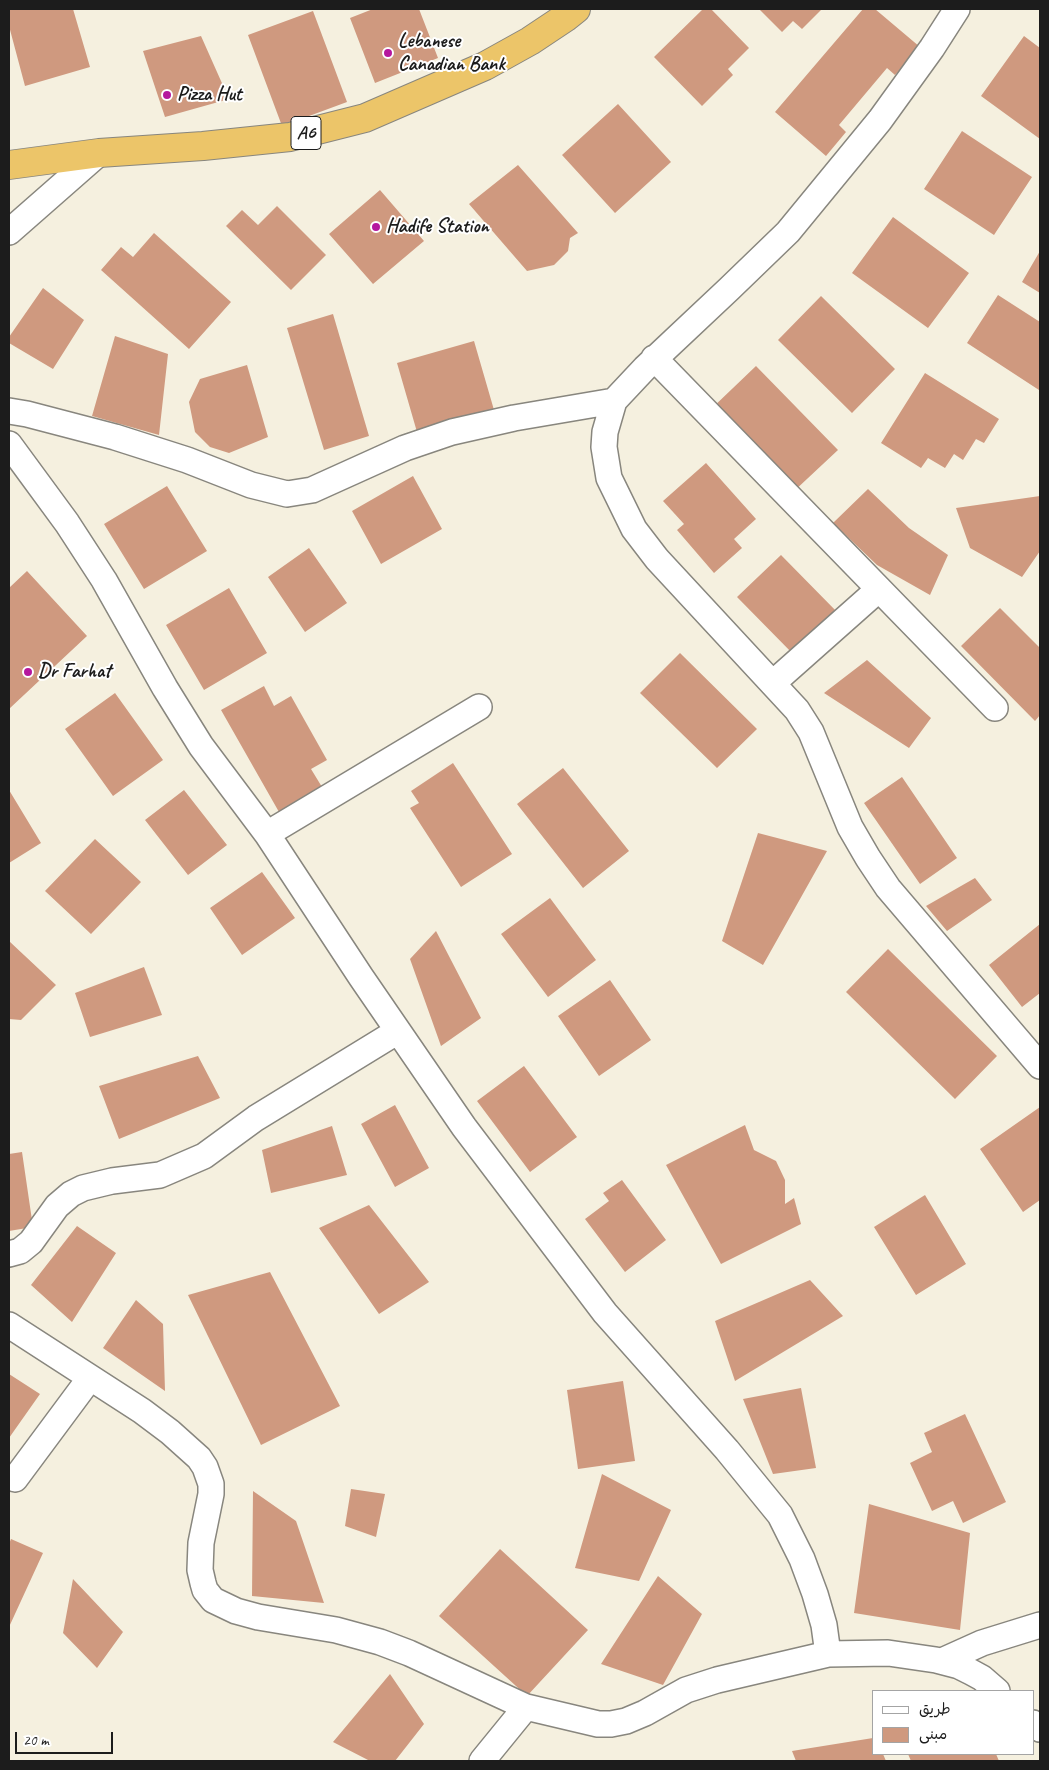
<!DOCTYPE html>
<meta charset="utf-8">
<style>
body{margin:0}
#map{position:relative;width:1049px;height:1770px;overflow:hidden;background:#f5f0df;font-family:Caveat,"Playpen Sans Arabic",sans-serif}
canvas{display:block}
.frame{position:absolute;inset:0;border:10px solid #1c1c1c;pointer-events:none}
.legend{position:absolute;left:872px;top:1690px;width:162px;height:65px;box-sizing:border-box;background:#fff;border:1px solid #a4a4a4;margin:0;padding:6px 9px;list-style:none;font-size:15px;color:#1c1c1c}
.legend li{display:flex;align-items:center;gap:10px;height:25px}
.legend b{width:25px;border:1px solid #a4a4a4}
.scale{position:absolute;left:15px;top:1732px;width:98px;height:22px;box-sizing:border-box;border:2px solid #1c1c1c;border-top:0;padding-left:6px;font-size:15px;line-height:18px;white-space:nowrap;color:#1c1c1c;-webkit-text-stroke:4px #fff;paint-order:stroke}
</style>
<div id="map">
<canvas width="1049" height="1770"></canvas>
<div class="frame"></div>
<ul class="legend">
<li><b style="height:6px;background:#fff"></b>طريق</li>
<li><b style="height:14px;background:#cf997f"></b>مبنى</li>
</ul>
<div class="scale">20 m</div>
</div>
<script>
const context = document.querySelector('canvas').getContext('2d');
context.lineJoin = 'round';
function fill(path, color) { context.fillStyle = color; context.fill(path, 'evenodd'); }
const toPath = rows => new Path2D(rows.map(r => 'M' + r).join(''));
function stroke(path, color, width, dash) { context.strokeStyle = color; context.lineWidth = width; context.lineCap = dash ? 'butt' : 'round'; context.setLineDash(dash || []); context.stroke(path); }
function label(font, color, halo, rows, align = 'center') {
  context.font = font + ' Caveat,sans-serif'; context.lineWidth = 4; context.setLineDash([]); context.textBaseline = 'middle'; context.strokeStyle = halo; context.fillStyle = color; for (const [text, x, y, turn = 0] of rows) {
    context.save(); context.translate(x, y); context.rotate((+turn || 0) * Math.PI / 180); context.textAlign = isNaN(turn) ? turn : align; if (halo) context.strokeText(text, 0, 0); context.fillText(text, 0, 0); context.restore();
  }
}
fill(toPath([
 [9,9,73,9,90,67,25,86,9,26],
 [373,9,419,9,438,58,375,83,350,18],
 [703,9,711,9,749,48,728,69,733,75,702,106,654,57],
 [759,9,822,9,802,29,793,21,782,32],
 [863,9,875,9,920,47,895,75,887,68,839,125,846,132,826,156,775,112],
 [313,11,347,102,282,126,248,35],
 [201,36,229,99,165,117,143,51],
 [1024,36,1040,48,1040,139,981,96],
 [618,104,671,162,615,213,562,155],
 [962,131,1032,177,994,235,924,189],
 [518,165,578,233,570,238,568,251,554,265,527,271,469,204],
 [380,190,424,241,373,284,329,234],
 [277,206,326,255,291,290,226,226,242,210,258,225],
 [893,217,969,273,928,328,852,273],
 [154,233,231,302,189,349,101,270,121,247,133,257],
 [1040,251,1040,293,1022,282],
 [43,288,84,320,53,369,9,343,9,337],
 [998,295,1040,322,1039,390,967,343],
 [821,296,895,369,852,413,778,340],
 [333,314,369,436,324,450,287,328],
 [115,336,168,354,159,435,92,416],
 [474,341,494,410,417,432,397,363],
 [247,365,268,437,229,453,210,447,195,432,189,402,200,379],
 [756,366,838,450,792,493,710,410],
 [925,373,999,419,984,443,976,439,963,460,954,454,945,468,928,458,921,468,881,443],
 [706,463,756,519,734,539,742,548,714,573,677,530,684,524,663,501],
 [413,476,442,529,381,564,352,511],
 [167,486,207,551,144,589,104,524],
 [868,489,909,528,948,555,930,595,877,565,833,523],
 [1040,496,1040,551,1022,577,970,548,956,508],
 [309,548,347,603,305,632,268,577],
 [781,555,839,614,795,656,737,597],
 [27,571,87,636,9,709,9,588],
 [229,588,267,653,204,690,166,625],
 [1000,608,1040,648,1040,715,1035,721,961,646],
 [680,653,757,729,717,768,640,693],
 [867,660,931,718,909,748,824,693],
 [264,686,274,706,291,696,327,760,311,769,322,787,279,812,221,710],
 [115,693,163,760,113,796,65,729],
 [453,763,512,854,461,887,410,808,419,803,411,791],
 [563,768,629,851,583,888,517,804],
 [902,777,957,858,920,884,864,803],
 [9,790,41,843,9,863],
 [184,790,227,845,188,875,145,820],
 [758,833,827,851,763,965,722,941],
 [95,839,141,882,91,934,45,891],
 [262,872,295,918,242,955,210,908],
 [975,878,992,900,947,931,926,906],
 [550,898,596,960,548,997,501,934],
 [1040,924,1040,993,1022,1007,989,965],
 [436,931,481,1018,441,1046,410,959],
 [9,941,56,985,21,1020,9,1019],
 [888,949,997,1056,955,1099,846,992],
 [144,967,162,1015,90,1037,75,993],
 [610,980,651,1040,599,1076,558,1016],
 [198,1056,220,1098,119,1139,99,1086],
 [524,1066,577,1137,530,1172,477,1101],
 [395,1105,429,1168,395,1187,361,1124],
 [1040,1107,1040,1200,1023,1212,980,1149],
 [745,1125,754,1150,776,1161,785,1180,785,1204,794,1198,801,1224,721,1264,666,1165],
 [332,1126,347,1175,271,1193,262,1150],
 [22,1152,33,1227,9,1231,9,1154],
 [622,1180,666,1240,625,1272,585,1219,609,1201,603,1193],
 [925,1195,966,1264,916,1295,874,1227],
 [369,1205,429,1282,379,1314,319,1228],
 [77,1226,116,1253,72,1322,31,1285],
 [270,1272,340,1406,261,1445,188,1295],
 [810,1280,843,1316,735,1381,715,1321],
 [136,1300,163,1324,165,1391,103,1348],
 [9,1374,40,1394,9,1438],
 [623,1381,635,1461,578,1469,567,1390],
 [801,1388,816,1468,773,1474,743,1399],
 [965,1414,1006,1502,963,1523,953,1501,932,1511,910,1463,932,1452,924,1433],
 [602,1474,671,1510,639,1581,575,1568],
 [351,1489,385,1494,376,1537,345,1526],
 [253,1491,296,1521,324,1603,252,1596],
 [869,1504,970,1533,960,1630,854,1613],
 [11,1539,43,1553,9,1627,9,1544],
 [500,1549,588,1630,527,1696,439,1616],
 [658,1576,702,1614,663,1685,601,1664],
 [73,1579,123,1632,97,1668,63,1633],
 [390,1674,424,1724,395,1761,370,1761,333,1742],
 [873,1738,873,1754,883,1754,886,1761,796,1761,792,1751],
 [908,1754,996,1754,999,1761,911,1761]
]), '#cf997f');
const street = toPath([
 [957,9,932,48,880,120,788,232,729,289,645,368,614,401,605,432,604,447,609,478,634,529,657,559,797,710,811,732,850,827,868,858,888,888,1040,1066],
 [9,232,99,153],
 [654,358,995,708],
 [9,411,27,414,115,437,187,460,251,485,287,494,312,490,405,448,452,432,514,418,614,401],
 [9,444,67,523,104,580,165,688,201,746,267,834,361,977,464,1127,605,1313,727,1450,780,1515,802,1559,815,1594,824,1625,828,1654],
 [773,683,879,589],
 [267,834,479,707],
 [9,1254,20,1251,31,1242,57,1206,71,1194,83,1188,112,1181,160,1175,204,1156,256,1118,398,1031],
 [9,1325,142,1411,170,1432,199,1458,205,1467,211,1484,211,1494,201,1543,200,1570,203,1583,205,1590,213,1600,236,1611,258,1617,336,1630,380,1642,409,1653,526,1707,598,1724,611,1724,626,1721,645,1713,686,1690,717,1680,828,1654,888,1653,936,1660,959,1666,971,1672,982,1678,997,1691],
 [15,1479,90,1378],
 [942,1661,982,1643,1040,1625],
 [1033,1723,1040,1729],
 [482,1761,526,1707]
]);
const highway = toPath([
 [9,165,99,153,203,146,290,137,365,118,485,66,530,41,566,17,576,9]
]);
stroke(street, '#88867e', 28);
stroke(highway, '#88867e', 30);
stroke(street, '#fff', 25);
stroke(highway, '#ecc569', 28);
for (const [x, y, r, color] of [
 [388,53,5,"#b5179e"],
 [167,95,5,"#b5179e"],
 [376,227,5,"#b5179e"],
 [28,672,5,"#b5179e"]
]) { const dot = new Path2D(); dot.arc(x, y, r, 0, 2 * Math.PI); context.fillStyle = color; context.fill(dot); stroke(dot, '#fff', 2); }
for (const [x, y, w] of [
 [306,133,30]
]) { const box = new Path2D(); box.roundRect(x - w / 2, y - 16.5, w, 33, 4); context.fillStyle = '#fff'; context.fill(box); stroke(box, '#1c1c1c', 1); }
label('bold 19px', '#1c1c1c', null, [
 ["A6",306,133]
]);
label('bold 20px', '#1c1c1c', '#fff', [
 ["Lebanese",398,42],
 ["Canadian Bank",398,65],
 ["Pizza Hut",177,95],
 ["Hadife Station",386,227],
 ["Dr Farhat",38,672]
], 'left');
</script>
